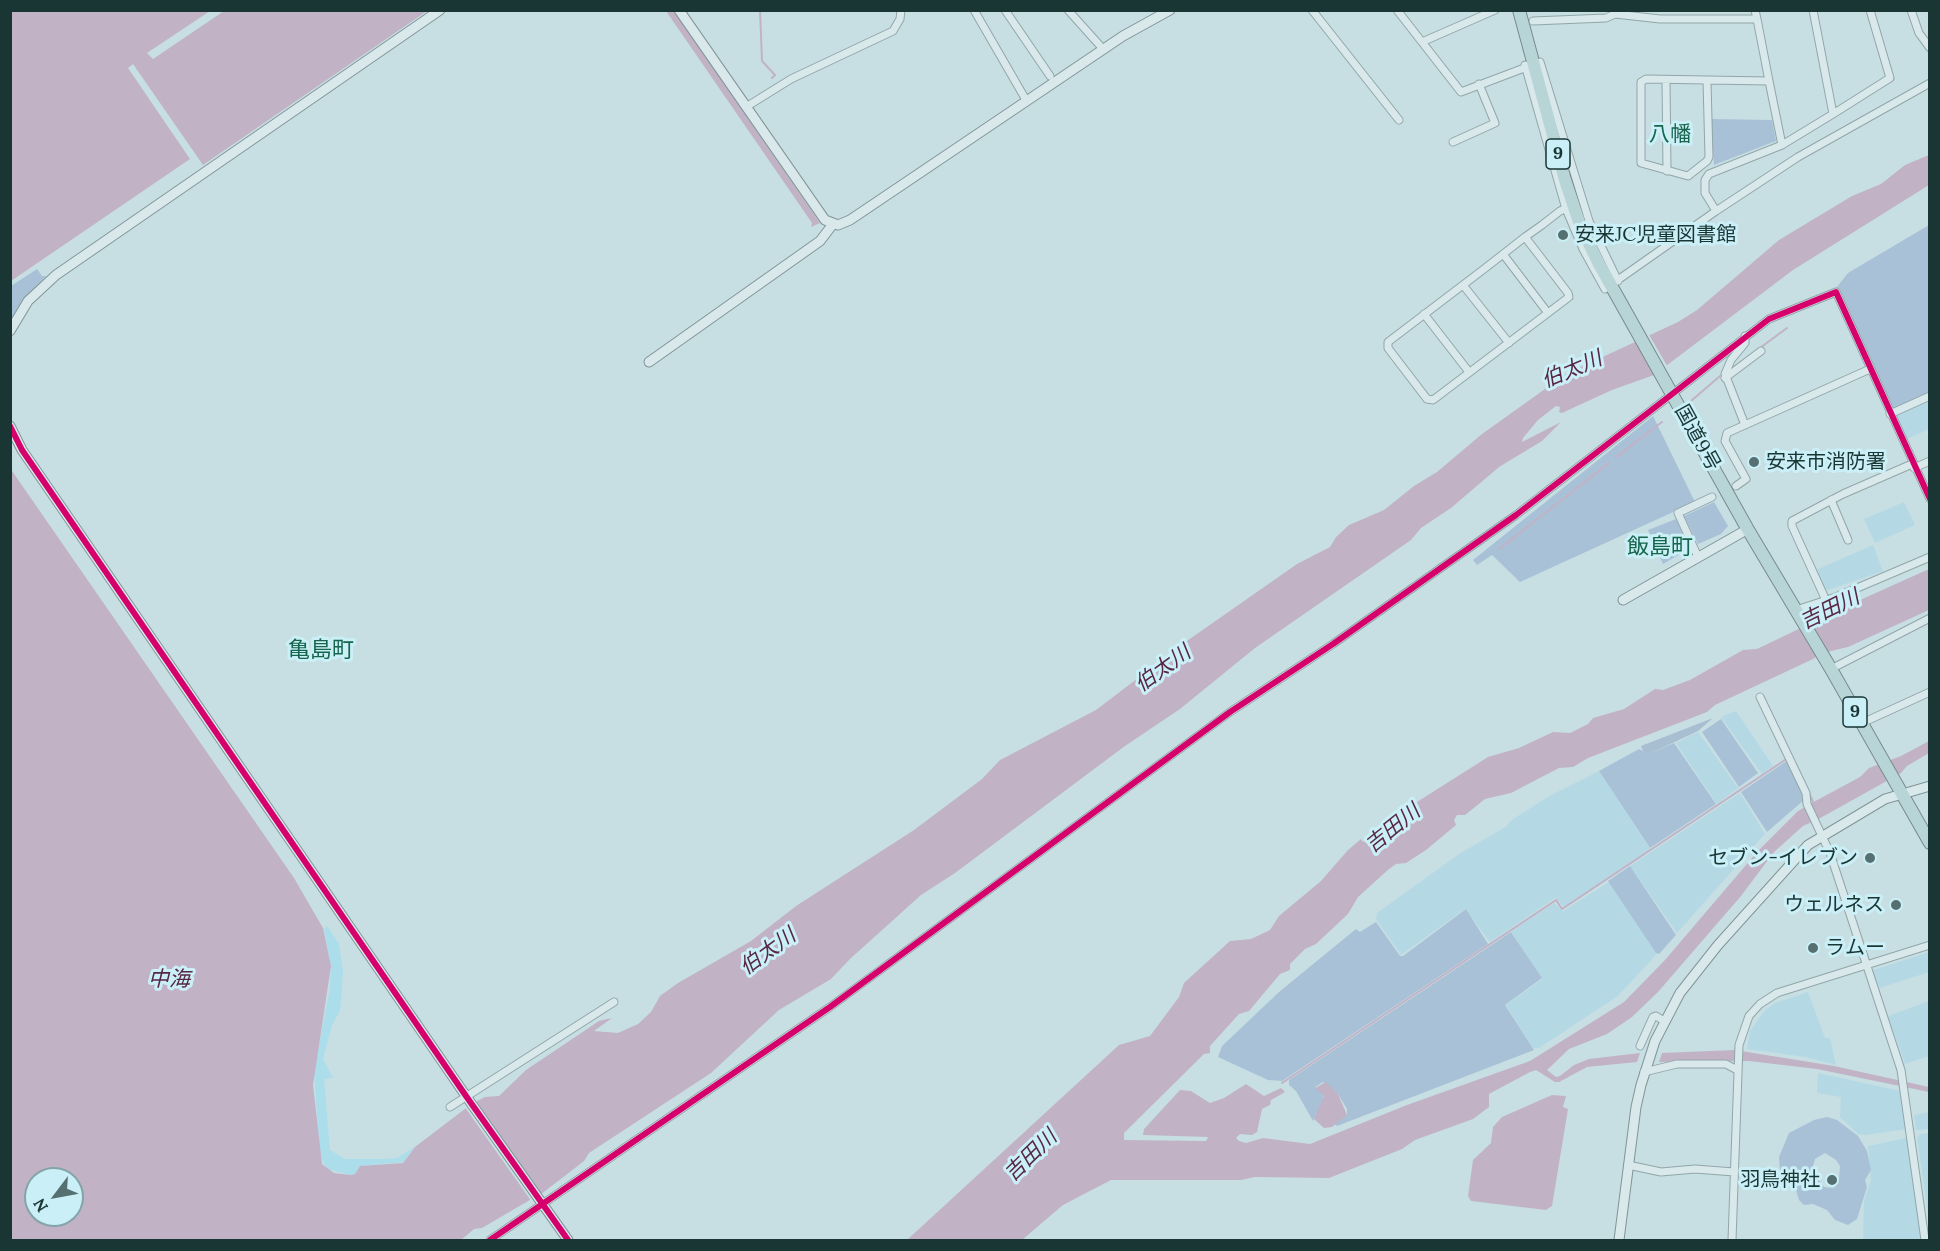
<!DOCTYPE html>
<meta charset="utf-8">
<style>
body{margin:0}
#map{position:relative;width:1940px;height:1251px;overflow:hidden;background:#c7dfe3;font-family:Lora,serif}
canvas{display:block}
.frame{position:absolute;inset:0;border:12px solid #193534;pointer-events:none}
.north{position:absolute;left:24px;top:1167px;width:60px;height:60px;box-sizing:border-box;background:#caeff7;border:2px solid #83a5a9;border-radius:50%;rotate:238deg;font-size:16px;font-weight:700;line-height:24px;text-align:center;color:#193534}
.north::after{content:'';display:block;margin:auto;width:21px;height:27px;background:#567071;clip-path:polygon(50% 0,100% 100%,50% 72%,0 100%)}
</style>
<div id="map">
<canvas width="1940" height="1251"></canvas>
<div class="frame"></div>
<div class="north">N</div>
</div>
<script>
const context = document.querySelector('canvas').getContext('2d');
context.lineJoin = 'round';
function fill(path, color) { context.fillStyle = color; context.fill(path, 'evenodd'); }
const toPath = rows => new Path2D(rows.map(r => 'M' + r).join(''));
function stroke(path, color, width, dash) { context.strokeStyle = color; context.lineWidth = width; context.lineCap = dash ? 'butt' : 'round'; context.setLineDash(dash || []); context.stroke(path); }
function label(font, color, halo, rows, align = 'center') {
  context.font = font + ' Lora,"Noto Sans JP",serif'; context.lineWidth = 6; context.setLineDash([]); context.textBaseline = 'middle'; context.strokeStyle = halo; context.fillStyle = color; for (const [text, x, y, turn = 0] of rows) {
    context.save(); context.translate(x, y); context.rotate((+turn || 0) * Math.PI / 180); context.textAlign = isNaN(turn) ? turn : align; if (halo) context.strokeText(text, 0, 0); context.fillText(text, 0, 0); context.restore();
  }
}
fill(toPath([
 [1929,400,1929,429,1905,440,1896,419,1898,414],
 [1904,502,1915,525,1875,543,1864,519],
 [1873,545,1883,571,1825,591,1816,570],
 [1736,711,1773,766,1762,774,1721,717],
 [1698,732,1738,788,1717,804,1676,743],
 [1599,771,1650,849,1564,907,1555,898,1490,942,1465,909,1401,955,1376,919,1377,913,1459,854,1507,826,1510,821,1551,795],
 [1740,793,1765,834,1677,933,1630,866],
 [1609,882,1656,953,1655,956,1618,996,1539,1048,1533,1048,1506,1005,1542,979,1511,931,1554,903,1563,911],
 [1929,952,1929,972,1880,988,1877,984,1872,971,1874,970],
 [1808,992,1825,1038,1830,1038,1836,1065,1805,1057,1747,1049,1750,1031,1765,1010,1775,1003],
 [1929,1001,1929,1056,1905,1064,1888,1016],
 [1818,1073,1900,1091,1907,1129,1866,1135,1858,1134,1840,1117,1841,1097,1817,1093],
 [1929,1112,1929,1129,1916,1130,1914,1115],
 [1929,1133,1930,1133,1929,1220,1917,1138,1920,1134],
 [1906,1138,1909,1140,1921,1240,1863,1240,1864,1201,1871,1180,1868,1146]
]), '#b5d8e5');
fill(toPath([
 [1711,119,1772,120,1776,141,1714,165],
 [1929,225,1929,393,1895,410,1889,406,1837,287,1848,273],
 [37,269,42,276,46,276,24,300,11,320,11,286],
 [1653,416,1695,502,1520,582,1492,555,1477,565,1473,560],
 [1714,502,1728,526,1721,534,1698,544,1684,516],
 [1676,519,1689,549,1663,564,1648,530],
 [1721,719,1758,773,1739,787,1702,732],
 [1674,743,1716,804,1650,848,1599,771,1639,749,1649,754],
 [1788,760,1804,800,1767,832,1741,792],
 [1630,866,1676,935,1659,954,1656,953,1608,881],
 [1466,909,1488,944,1282,1081,1268,1080,1218,1057,1222,1046,1279,992,1356,929,1360,932,1376,922,1400,956,1403,956],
 [1511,932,1542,978,1505,1005,1534,1050,1337,1126,1334,1123,1347,1115,1347,1109,1338,1094,1323,1082,1315,1087,1322,1092,1324,1099,1313,1121,1296,1091,1289,1085,1289,1080],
 [1827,1117,1837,1120,1858,1136,1867,1151,1871,1170,1865,1180,1867,1187,1857,1219,1848,1225,1835,1220,1827,1210,1813,1204,1804,1205,1799,1200,1796,1190,1780,1171,1779,1157,1789,1133,1814,1120],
 [1825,1153,1836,1160,1840,1166,1839,1179,1834,1188,1824,1187,1816,1176,1813,1166,1815,1159]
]), '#a8c1d7');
fill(toPath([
 [327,926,339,944,343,972,340,1011,332,1025,323,1059,333,1078,324,1079,330,1150,345,1159,382,1159,397,1158,415,1147,403,1162,360,1166,355,1174,351,1175,327,1169,320,1156,314,1071,330,988,331,966,324,929]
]), '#abddea');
fill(toPath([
 [1713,718,1698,731,1649,754,1643,751,1641,746]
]), '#a8bed1');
fill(toPath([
 [11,10,210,11,147,53,153,59,224,11,427,11,203,165,133,64,128,68,190,159,11,281],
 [666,11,674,11,820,223,811,227,812,223],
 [1929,155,1929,185,1793,270,1654,375,1612,390,1562,413,1559,412,1560,407,1556,406,1538,420,1523,438,1522,442,1561,422,1542,441,1499,467,1451,508,1421,528,1411,540,1255,648,1180,709,1125,746,955,873,921,895,850,959,831,979,779,1010,711,1073,589,1153,584,1161,540,1195,473,1103,485,1097,499,1096,526,1070,599,1021,612,1018,594,1031,618,1033,638,1024,651,1012,660,996,678,983,751,941,796,906,914,830,982,779,1000,760,1096,710,1184,643,1297,564,1330,547,1336,537,1349,525,1384,510,1414,486,1437,472,1482,434,1566,374,1678,322,1697,310,1779,240,1852,196,1881,184,1905,165],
 [10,468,294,878,323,928,331,966,313,1085,322,1164,334,1173,351,1175,355,1174,360,1166,403,1163,415,1147,470,1105,535,1197,482,1228,474,1229,461,1240,11,1240],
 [36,1179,72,1179,72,1215,36,1215],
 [1929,569,1929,610,1848,647,1823,653,1807,626,1821,624,1840,609],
 [1805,626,1821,654,1813,659,1715,705,1707,712,1588,758,1573,767,1559,768,1511,793,1485,799,1465,815,1457,815,1454,820,1456,825,1426,850,1406,863,1396,864,1389,869,1358,897,1348,914,1316,944,1305,949,1290,964,1290,970,1280,974,1249,1011,1239,1014,1210,1046,1210,1053,1204,1054,1124,1133,1124,1140,1206,1141,1208,1137,1143,1135,1144,1129,1180,1090,1191,1091,1210,1103,1224,1098,1246,1084,1264,1096,1281,1088,1285,1092,1271,1100,1270,1105,1262,1109,1257,1132,1252,1135,1240,1134,1236,1138,1239,1141,1246,1143,1263,1138,1310,1144,1407,1105,1530,1061,1624,1002,1665,960,1758,851,1798,811,1807,806,1814,821,1803,826,1774,852,1741,896,1658,992,1632,1017,1607,1034,1569,1049,1547,1070,1556,1077,1560,1076,1574,1065,1589,1059,1640,1053,1637,1062,1587,1067,1559,1082,1555,1082,1536,1070,1530,1072,1489,1094,1489,1107,1473,1119,1415,1140,1402,1149,1329,1178,1255,1177,1241,1180,1111,1180,1063,1205,1022,1240,907,1240,1119,1045,1150,1036,1179,997,1184,983,1230,941,1251,939,1270,930,1279,916,1321,881,1348,850,1361,839,1363,842,1387,824,1387,821,1488,757,1519,748,1553,732,1570,733,1588,724,1593,718,1624,709,1655,689,1663,690,1690,680,1743,650,1757,649],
 [1929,741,1929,753,1907,766,1901,773,1815,821,1808,805,1860,777,1869,768,1901,756],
 [1735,1050,1834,1066,1929,1087,1929,1092,1817,1069,1749,1061,1659,1062,1662,1053],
 [1326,1082,1338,1094,1347,1115,1332,1127,1324,1128,1314,1119,1324,1096,1315,1088],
 [1552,1095,1566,1096,1563,1107,1568,1109,1552,1206,1546,1210,1471,1201,1468,1196,1473,1160,1491,1143,1493,1127,1502,1117]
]), '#c2b2c6');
fill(toPath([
 [1648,333,1669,369,1657,376,1636,340],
 [474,1098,543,1196,532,1202,464,1106]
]), '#c7dfe3');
stroke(toPath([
 [760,10,762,61,775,75,772,78],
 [1734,367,1787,328],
 [1691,401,1720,376],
 [1616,457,1662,422],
 [1499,549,1609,463],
 [1809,793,1814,804],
 [1282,1083,1556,900,1562,909,1788,758]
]), '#c2b2c6', 2);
const street = toPath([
 [974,10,1026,100],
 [1005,10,1050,76],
 [1068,10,1103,49],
 [1312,10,1399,120],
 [1397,10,1461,92,1540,62,1589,221,1618,281],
 [1911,10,1919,33,1930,48],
 [1533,21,1606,18,1615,14,1660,19,1757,19,1755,10],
 [1422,42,1495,10],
 [1525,65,1566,209,1583,249,1605,289,1716,211,1798,157,1930,83],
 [1666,80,1667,171],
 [1707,81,1709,157,1707,161,1688,176,1641,163,1641,82,1646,79,1769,81,1757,19],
 [1769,81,1782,145,1833,114,1813,10],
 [746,107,791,79,893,31,900,19,901,10],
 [1833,114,1890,78,1870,10],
 [1453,142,1495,123,1479,84],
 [1716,211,1705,193,1705,180,1709,174,1782,145],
 [1525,237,1568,293,1569,297,1433,400,1427,399,1388,348,1388,342,1484,269,1525,237,1542,225,1560,211,1567,208],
 [1503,254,1548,313],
 [1463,285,1509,343],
 [1424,314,1469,372],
 [1745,336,1745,343,1731,360,1725,374,1745,425],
 [1725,378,1761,351],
 [1890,414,1930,396],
 [1914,468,1930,461],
 [1736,486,1746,479,1725,441,1727,433,1870,369],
 [1831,500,1848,540],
 [1698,557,1678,513,1712,497],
 [1824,596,1792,526,1792,521,1843,494,1912,464],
 [1796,610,1836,597,1930,557],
 [1831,669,1930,618],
 [1760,697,1806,793,1807,804,1830,853,1901,1070,1925,1240],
 [1862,723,1930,692],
 [1640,1046,1653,1017,1656,1016,1664,1021],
 [1644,1072,1677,1064,1726,1064,1737,1070],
 [450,1107,614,1002],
 [1628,1165,1661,1172,1695,1169,1734,1172],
 [490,1240,830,1007,1230,712,1333,644,1516,515,1769,319,1836,292,1930,499],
 [1732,1240,1739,1045,1749,1016,1760,1004,1777,993,1930,945]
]);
const secondary = toPath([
 [679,10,825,220,838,225,850,220,1123,36,1170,10],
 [10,331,28,301,56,275,440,10],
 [649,362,820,241,833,224],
 [10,426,22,450,466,1096,568,1240],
 [1623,600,1748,529],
 [1619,1240,1636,1107,1641,1085,1655,1041,1680,993,1718,945,1808,845,1885,799,1930,786]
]);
const highway = toPath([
 [1519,10,1565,180,1580,225,1599,264,1747,528,1831,669,1930,843]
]);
stroke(street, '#91a6a8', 9);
stroke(secondary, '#819597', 11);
stroke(highway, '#788b8c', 14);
stroke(street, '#d9e8eb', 7);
stroke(secondary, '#d9e8eb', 9);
stroke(highway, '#b7d4d6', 12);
stroke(toPath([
 [10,426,22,450,466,1096,568,1240],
 [490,1240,830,1007,1230,712,1333,644,1516,515,1769,319,1836,292,1930,499]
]), '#d6006c', 6);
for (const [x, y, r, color] of [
 [1563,235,6,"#567071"],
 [1754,462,6,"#567071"],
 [1870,858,6,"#567071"],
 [1896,905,6,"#567071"],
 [1813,948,6,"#567071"],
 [1832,1180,6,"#567071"]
]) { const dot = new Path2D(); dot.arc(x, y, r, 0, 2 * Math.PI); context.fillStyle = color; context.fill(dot); stroke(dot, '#caeff7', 2); }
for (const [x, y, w] of [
 [1558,154,24],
 [1855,712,24]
]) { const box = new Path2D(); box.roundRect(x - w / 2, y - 15, w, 30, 4.5); context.fillStyle = '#caeff7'; context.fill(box); stroke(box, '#193534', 1.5); }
label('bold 18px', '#193534', null, [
 ["9",1558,154],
 ["9",1855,712]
]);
label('20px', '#193534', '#caeff7', [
 ["安来JC児童図書館",1575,235],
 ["安来市消防署",1766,462],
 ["セブン-イレブン",1858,858,"right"],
 ["ウェルネス",1884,905,"right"],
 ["ラムー",1825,948],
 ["羽鳥神社",1820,1180,"right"]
], 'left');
label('20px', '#193534', '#caeff7', [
 ["国道9号",1697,438,61]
]);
label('21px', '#16654c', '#caeff7', [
 ["八幡",1670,135]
]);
label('italic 21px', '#572743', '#caeff7', [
 ["伯太川",1572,370,-23],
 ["吉田川",1830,610,-26],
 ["伯太川",1163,669,-36],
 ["吉田川",1393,829,-39],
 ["伯太川",768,952,-36],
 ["中海",169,980],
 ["吉田川",1031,1156,-44]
]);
label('22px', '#16654c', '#caeff7', [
 ["飯島町",1660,548],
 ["亀島町",321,651]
]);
</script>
